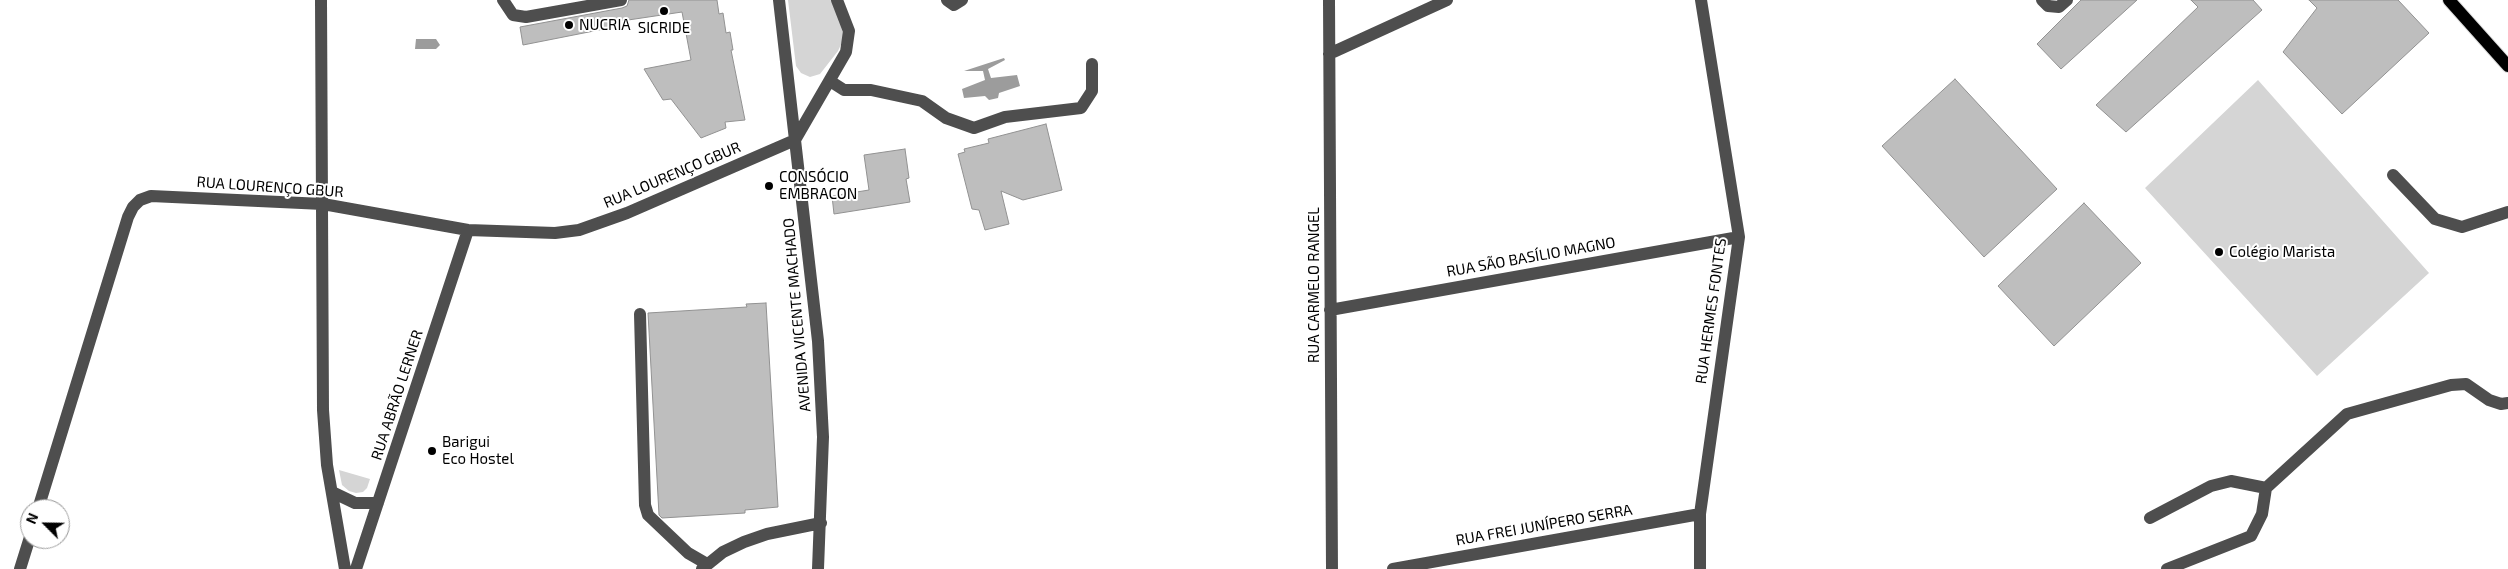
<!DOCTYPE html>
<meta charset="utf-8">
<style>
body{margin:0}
#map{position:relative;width:2508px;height:569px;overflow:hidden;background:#fff;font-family:"Exo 2",sans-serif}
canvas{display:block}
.north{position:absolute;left:20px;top:499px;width:50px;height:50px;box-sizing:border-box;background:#fff;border:1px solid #999;border-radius:50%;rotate:293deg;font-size:14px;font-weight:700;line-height:20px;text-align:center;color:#000}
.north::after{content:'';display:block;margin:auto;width:18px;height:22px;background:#000;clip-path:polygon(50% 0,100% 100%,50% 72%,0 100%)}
</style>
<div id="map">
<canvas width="2508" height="569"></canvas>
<div class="north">N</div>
</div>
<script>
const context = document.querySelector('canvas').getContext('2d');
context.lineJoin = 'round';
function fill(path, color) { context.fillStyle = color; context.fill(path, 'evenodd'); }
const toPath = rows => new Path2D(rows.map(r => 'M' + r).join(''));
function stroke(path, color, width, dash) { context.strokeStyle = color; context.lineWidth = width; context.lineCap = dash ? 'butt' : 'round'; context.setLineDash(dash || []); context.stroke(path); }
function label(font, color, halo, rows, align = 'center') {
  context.font = font + ' "Exo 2",sans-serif'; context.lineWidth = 4; context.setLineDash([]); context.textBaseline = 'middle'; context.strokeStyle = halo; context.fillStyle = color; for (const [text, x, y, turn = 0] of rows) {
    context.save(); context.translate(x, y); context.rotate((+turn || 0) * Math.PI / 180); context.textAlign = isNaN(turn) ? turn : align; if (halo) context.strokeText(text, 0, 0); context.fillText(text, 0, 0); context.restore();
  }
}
fill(toPath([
 [788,0,832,0,843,31,843,40,838,51,820,74,810,77,801,73,796,66],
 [2258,80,2429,273,2317,376,2145,188],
 [339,470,370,479,367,488,363,492,356,493,349,491,342,485]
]), '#d5d5d5');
fill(toPath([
 [416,39,436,39,440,45,436,49,415,49],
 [1004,58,1005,60,988,69,991,78,1017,75,1020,86,999,93,998,98,989,100,985,96,964,98,962,89,985,80,983,71,964,71]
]), '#9c9c9c');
const building = toPath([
 [629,0,717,0,719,14,723,13,726,33,730,32,733,50,731,50,745,120,725,122,726,128,701,138,671,99,663,100,644,69,691,60,682,12,608,23,609,28,523,45,520,27,622,8,627,6,629,0],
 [2081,0,2137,0,2061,69,2037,44,2081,0],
 [2191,0,2253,0,2262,10,2126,132,2096,105,2198,7,2191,0],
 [2309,0,2398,0,2429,33,2342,114,2283,52,2317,8,2309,0],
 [1955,79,2057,189,1984,257,1882,146,1955,79],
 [1046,124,1062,190,1023,200,1001,191,1009,224,985,230,979,210,972,209,958,154,965,152,964,149,989,143,988,139,1046,124],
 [905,149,909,178,906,179,910,202,834,214,832,196,869,190,864,155,905,149],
 [2084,203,2141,263,2054,346,1998,286,2084,203],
 [766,303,778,507,745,510,745,513,662,518,659,515,648,313,747,307,746,304,766,303]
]);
fill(building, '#bebebe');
stroke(building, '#929292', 1);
const major = toPath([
 [2449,0,2508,66]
]);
stroke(major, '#dbdbdb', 14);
stroke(toPath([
 [321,0,323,410,327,465,345,569],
 [503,0,513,15,526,17,621,0],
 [779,0,818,341,823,437,818,569],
 [947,0,954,5,962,0],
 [1329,0,1332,569],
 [2042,0,2048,6,2059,7,2067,0],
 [1329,54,1447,0],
 [830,81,844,90,871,90,922,101,946,118,974,128,1005,117,1081,108,1092,91,1092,64],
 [795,140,846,52,849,31,837,0],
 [2393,175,2435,219,2462,227,2508,212],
 [1330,310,1739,237],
 [640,314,645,505,648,515,688,553,707,564],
 [332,492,355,503,378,503],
 [38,509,128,217,133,207,140,200,151,196,323,204,468,230,555,233,579,230,627,213,795,140],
 [2150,518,2211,486,2231,481,2266,488],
 [20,569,30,537],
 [356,569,468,230],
 [702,569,723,552,744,542,767,534,821,523],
 [1393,569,1700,514],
 [1700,569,1700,514,1739,237,1701,0],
 [2167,569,2251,536,2262,514,2266,488,2347,414,2451,385,2466,384,2489,400,2501,404,2508,403]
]), '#4e4e4e', 12);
stroke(major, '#000', 12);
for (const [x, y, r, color] of [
 [664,11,5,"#000"],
 [569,25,5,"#000"],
 [769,186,5,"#000"],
 [2219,252,5,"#000"],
 [432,451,5,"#000"]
]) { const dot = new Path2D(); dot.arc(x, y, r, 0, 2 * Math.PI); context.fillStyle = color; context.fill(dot); stroke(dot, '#fff', 2); }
label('15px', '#000', '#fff', [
 ["NUCRIA",579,25],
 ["SICRIDE",664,28,"center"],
 ["CONSÓCIO",779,177],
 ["EMBRACON",779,194],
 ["Colégio Marista",2229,252],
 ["Barigui",442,442],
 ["Eco Hostel",442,459]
], 'left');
label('15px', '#000', '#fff', [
 ["RUA LOURENÇO GBUR",672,175,-23],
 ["RUA LOURENÇO GBUR",270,187,4],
 ["RUA SÃO BASÍLIO MAGNO",1531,257,-10],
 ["RUA CARMELO RANGEL",1314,285,-90],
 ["RUA HERMES FONTES",1711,311,-82],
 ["AVENIDA VICENTE MACHADO",797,315,-95],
 ["RUA ABRÃO LERNER",397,395,-72],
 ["RUA FREI JUNÍPERO SERRA",1544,525,-10]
]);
</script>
